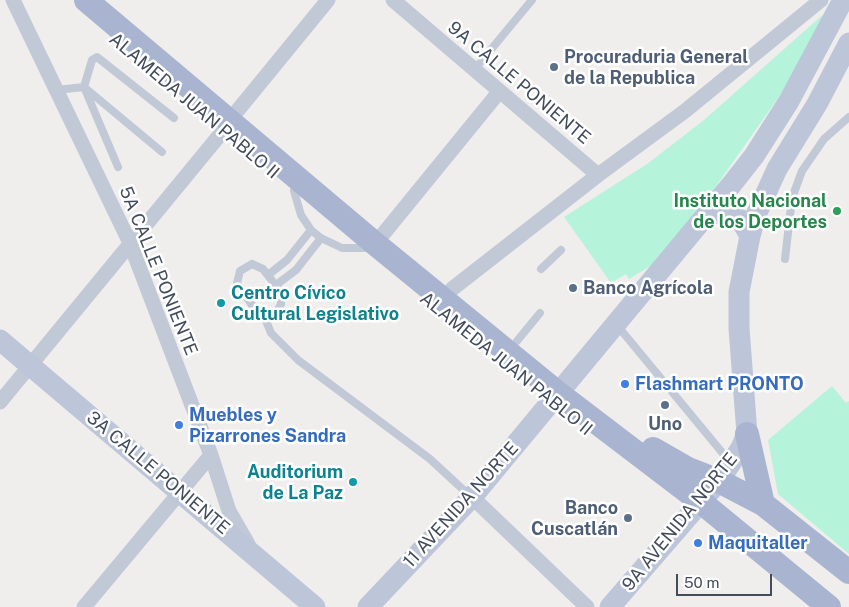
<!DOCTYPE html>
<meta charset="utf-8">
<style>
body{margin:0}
#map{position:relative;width:849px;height:607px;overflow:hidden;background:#f0eded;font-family:"Public Sans",sans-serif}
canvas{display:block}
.scale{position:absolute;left:676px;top:574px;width:96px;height:22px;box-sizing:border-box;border:2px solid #434c5d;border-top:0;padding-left:6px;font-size:15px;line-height:18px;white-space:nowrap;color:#434c5d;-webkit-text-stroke:4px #fff;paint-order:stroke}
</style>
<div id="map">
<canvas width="849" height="607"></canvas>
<div class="scale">50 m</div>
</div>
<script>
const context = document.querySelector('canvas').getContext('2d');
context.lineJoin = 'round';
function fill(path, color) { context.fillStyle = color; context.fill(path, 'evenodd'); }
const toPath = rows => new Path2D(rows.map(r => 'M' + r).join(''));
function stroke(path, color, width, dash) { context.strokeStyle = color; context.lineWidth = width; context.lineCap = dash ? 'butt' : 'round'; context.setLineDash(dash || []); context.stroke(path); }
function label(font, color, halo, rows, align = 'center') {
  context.font = font + ' "Public Sans",sans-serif'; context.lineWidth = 5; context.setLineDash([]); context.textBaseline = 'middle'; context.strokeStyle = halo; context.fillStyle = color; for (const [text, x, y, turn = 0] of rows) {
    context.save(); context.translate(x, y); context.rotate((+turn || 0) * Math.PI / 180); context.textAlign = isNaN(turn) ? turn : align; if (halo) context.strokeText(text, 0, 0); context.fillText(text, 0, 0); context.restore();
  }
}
fill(toPath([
 [836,3,816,44,688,226,657,262,629,279,626,274,611,283,564,217,647,164,704,120],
 [832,386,846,403,849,401,849,554,778,494,768,440]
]), '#b5f4da');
stroke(toPath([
 [474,70,532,0],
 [56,90,84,87,162,152],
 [118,167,84,87,92,60,97,57,174,118],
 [294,191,301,215,311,230,321,238,342,248,364,248],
 [785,259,792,198,802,171,824,139,849,117],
 [252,264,263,269,280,291,281,304,277,311,269,315,264,316,258,314,237,283,240,271,252,264],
 [541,269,561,250],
 [268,275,287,260,311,230],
 [276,285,296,270,321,238],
 [264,316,271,333,298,360,430,459,470,496],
 [616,324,730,462],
 [517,341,540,313]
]), '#c2c9d6', 8);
stroke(toPath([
 [13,0,130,243,211,455,229,511,248,544],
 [393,0,598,175],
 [238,110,328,0],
 [384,233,499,92],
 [452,289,598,175,685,111,821,0],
 [0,402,223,131],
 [472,497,587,607],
 [84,607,211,455]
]), '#c2c9d6', 15);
stroke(toPath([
 [707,215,725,212,734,215,741,220,750,236],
 [0,340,315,607],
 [368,607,472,497,732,184,754,156,789,101,843,0],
 [610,607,719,481,741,448,747,434,739,328,739,292,750,236,756,215,777,169,817,104,849,43]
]), '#bdc5d9', 21);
stroke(toPath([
 [86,0,373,242,558,393,701,502,829,607],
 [747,434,763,504],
 [653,449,688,469,719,481,763,504,849,572]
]), '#a9b5d0', 24);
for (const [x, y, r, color] of [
 [554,67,5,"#5c6f8a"],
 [837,211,5,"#2e9e5b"],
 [573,288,5,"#5c6f8a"],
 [221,303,5,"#0f9aa8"],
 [625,384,5,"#3f7fe0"],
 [665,405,5,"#5c6f8a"],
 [179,425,5,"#3f7fe0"],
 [353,482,5,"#0f9aa8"],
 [628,518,5,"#5c6f8a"],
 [698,543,5,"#3f7fe0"]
]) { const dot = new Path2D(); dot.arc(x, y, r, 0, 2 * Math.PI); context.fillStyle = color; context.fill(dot); stroke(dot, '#fff', 2); }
label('bold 18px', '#4e5e75', '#fff', [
 ["Procuraduria General",564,57],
 ["de la Republica",564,78],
 ["Banco Agrícola",583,288],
 ["Uno",665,424,"center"],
 ["Banco",618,508,"right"],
 ["Cuscatlán",618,529,"right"]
], 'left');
label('18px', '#434c5d', '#fff', [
 ["9A CALLE PONIENTE",519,83,40],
 ["ALAMEDA JUAN PABLO II",194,106,40],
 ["5A CALLE PONIENTE",158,271,68],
 ["ALAMEDA JUAN PABLO II",506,364,39],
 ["3A CALLE PONIENTE",158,473,40],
 ["11 AVENIDA NORTE",461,505,-48],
 ["9A AVENIDA NORTE",680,522,-51]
]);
label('bold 18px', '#27864d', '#fff', [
 ["Instituto Nacional",827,201],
 ["de los Deportes",827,222]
], 'right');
label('bold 18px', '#0d838f', '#fff', [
 ["Centro Cívico",231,293],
 ["Cultural Legislativo",231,314],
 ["Auditorium",343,472,"right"],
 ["de La Paz",343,493,"right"]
], 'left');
label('bold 18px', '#366cbe', '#fff', [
 ["Flashmart PRONTO",635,384],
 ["Muebles y",189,415],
 ["Pizarrones Sandra",189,436],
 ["Maquitaller",708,543]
], 'left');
</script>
